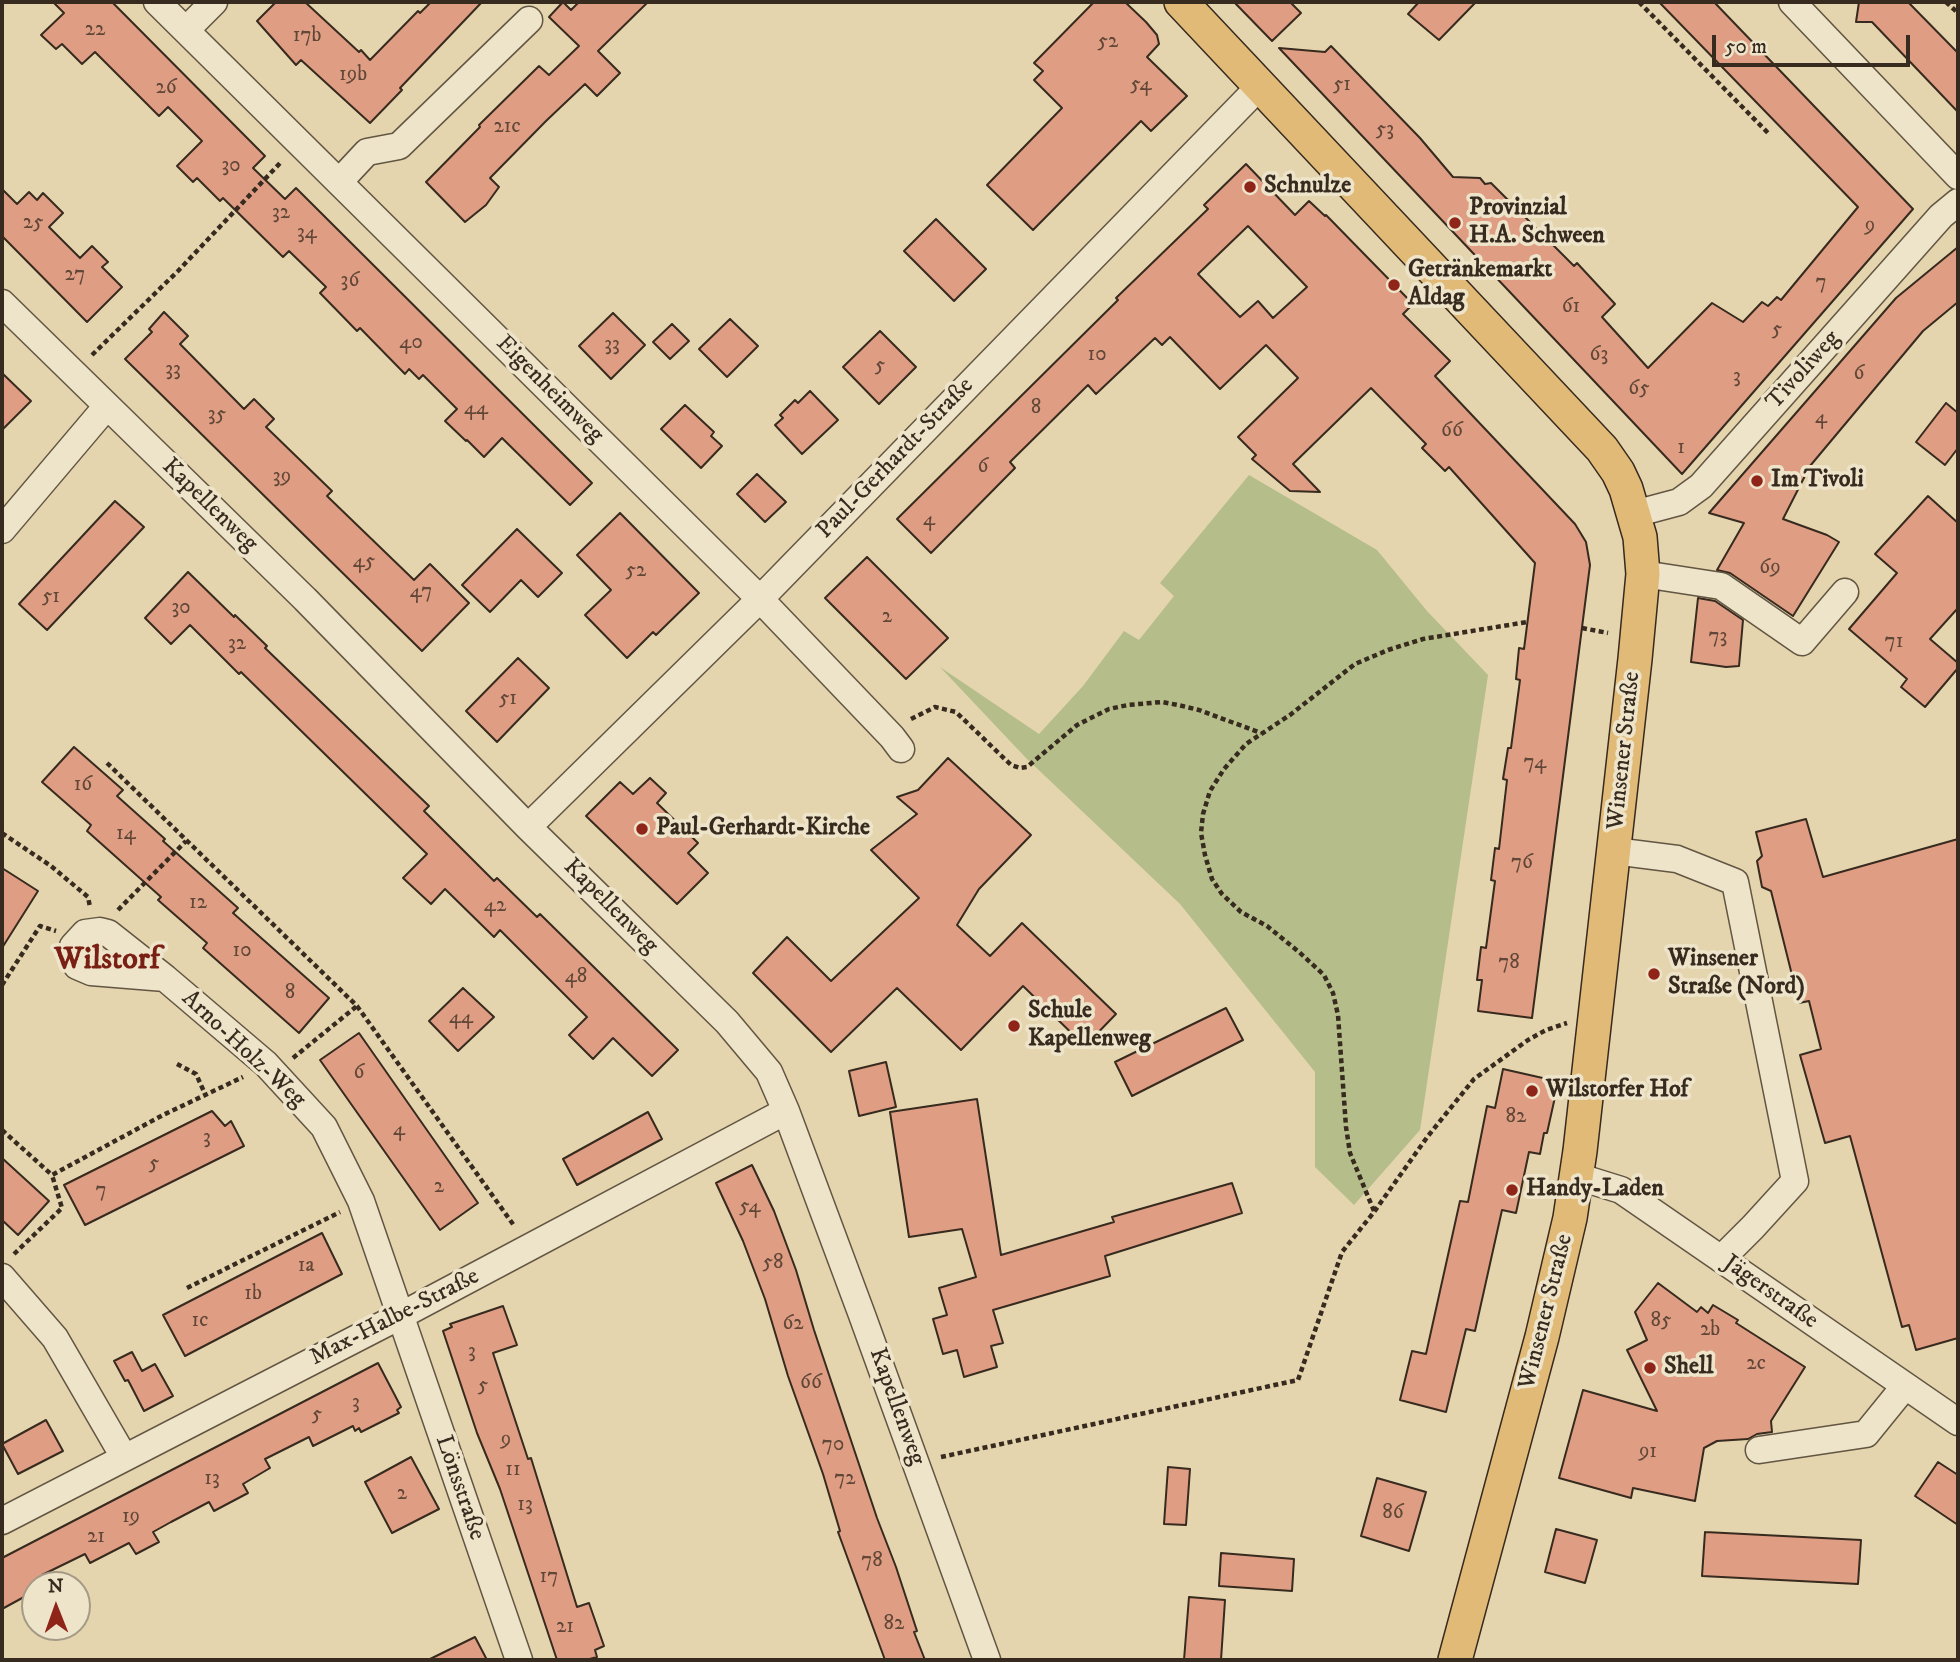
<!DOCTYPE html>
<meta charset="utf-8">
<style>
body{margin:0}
#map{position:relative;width:1960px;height:1662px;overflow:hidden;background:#e4d5ae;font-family:"IM FELL DW Pica",serif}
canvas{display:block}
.frame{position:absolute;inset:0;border:4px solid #372a1e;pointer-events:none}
.north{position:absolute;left:21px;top:1571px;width:70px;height:70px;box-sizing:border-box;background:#ede4ca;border:2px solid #a49a85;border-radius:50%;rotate:359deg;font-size:19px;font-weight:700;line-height:28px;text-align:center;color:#372a1e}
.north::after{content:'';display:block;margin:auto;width:24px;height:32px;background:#8f2418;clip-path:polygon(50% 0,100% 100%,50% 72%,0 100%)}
.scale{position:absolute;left:1712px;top:35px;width:198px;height:32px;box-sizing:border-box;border:4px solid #372a1e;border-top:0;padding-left:9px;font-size:21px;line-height:24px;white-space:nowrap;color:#372a1e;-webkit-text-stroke:5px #ede4ca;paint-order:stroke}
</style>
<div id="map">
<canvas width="1960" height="1662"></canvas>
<div class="frame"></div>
<div class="north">N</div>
<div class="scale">50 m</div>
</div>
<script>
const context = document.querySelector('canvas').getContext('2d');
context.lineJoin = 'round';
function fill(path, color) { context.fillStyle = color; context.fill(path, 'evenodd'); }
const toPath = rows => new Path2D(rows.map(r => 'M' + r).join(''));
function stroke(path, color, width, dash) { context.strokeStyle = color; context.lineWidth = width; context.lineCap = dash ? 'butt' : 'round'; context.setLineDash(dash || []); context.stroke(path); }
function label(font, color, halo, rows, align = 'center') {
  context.font = font + ' "IM FELL DW Pica",serif'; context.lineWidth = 7; context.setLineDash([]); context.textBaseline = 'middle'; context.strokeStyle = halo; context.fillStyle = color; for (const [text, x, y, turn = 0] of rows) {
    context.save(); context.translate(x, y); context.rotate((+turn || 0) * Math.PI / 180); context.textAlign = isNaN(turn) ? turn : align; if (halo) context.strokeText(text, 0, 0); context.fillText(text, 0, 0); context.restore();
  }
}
fill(toPath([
 [1249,475,1377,550,1427,611,1488,675,1420,1130,1354,1205,1315,1167,1315,1072,1180,904,1026,758,940,667,1039,734,1083,686,1124,631,1139,640,1174,596,1160,583]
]), '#b5bd8a');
const building = toPath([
 [53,2,112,2,265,156,253,168,285,199,296,188,592,483,570,505,502,438,484,457,467,440,466,441,445,421,457,409,423,375,419,379,409,369,405,374,360,328,357,331,320,293,326,287,289,251,283,257,223,198,220,201,197,178,193,182,177,166,202,141,168,107,159,116,95,52,82,64,62,44,56,49,41,35,64,13,53,2],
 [276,2,305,2,359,52,361,50,370,60,418,11,420,13,431,2,482,2,400,88,402,90,370,123,301,60,296,65,257,21,276,2],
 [563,2,571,10,579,2,648,2,598,51,620,73,597,96,585,84,546,121,490,178,499,187,486,205,465,222,426,182,480,127,479,125,539,66,549,75,579,46,549,17,563,2],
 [1094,2,1125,2,1146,22,1157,35,1159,44,1147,57,1187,96,1151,131,1141,121,1033,230,987,185,1062,108,1034,80,1043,71,1034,63,1094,2],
 [1234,2,1290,2,1301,13,1272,41,1234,2],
 [1419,2,1476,2,1439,40,1408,14,1419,2],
 [1659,2,1714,2,1913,209,1682,474,1279,48,1325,52,1331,46,1420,138,1453,177,1480,178,1485,184,1491,183,1574,266,1577,263,1615,304,1602,317,1648,368,1712,303,1743,322,1762,302,1768,306,1777,297,1781,300,1858,207,1659,2],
 [1859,2,1908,2,1958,53,1958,112,1872,22,1856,22,1859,2],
 [1246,164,1295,215,1309,201,1325,216,1326,215,1413,304,1403,314,1450,361,1435,376,1575,524,1586,542,1590,565,1532,1018,1478,1011,1482,980,1477,980,1481,947,1486,948,1495,881,1491,880,1495,848,1499,849,1507,780,1503,779,1508,748,1511,748,1520,680,1516,679,1519,648,1524,649,1535,563,1449,467,1445,471,1422,448,1426,444,1371,388,1293,464,1320,492,1290,491,1252,459,1256,455,1238,437,1298,378,1266,345,1220,389,1170,337,1162,345,1155,338,1096,394,1088,385,1010,462,1015,468,931,553,897,519,1118,300,1116,298,1208,209,1204,205,1246,164],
 [1248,226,1307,287,1273,318,1258,301,1240,317,1198,274,1248,226],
 [2,189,17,204,29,192,37,200,43,193,63,213,49,227,80,258,92,246,108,262,102,267,122,287,87,322,2,236,2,189],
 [936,219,986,269,954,301,904,251,936,219],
 [1958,247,1958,302,1923,331,1810,466,1783,519,1827,535,1839,542,1793,616,1730,573,1717,570,1744,523,1709,513,1896,298,1958,247],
 [164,312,188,336,180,344,244,409,254,399,274,419,266,427,332,491,327,496,414,580,430,564,469,603,422,651,125,359,152,332,149,329,164,312],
 [613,313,645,345,611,379,579,346,613,313],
 [730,319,758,346,727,377,699,349,730,319],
 [672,324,689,341,670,359,653,342,672,324],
 [880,331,916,367,879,404,843,367,880,331],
 [2,373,31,401,2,430,2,373],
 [810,391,838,420,802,454,775,425,783,418,780,415,795,400,798,403,810,391],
 [1946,403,1958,413,1958,448,1945,465,1916,442,1946,403],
 [685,405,714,432,711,436,722,446,701,468,661,429,685,405],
 [757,474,786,502,765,522,737,494,757,474],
 [1928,496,1958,523,1958,608,1930,639,1958,663,1958,668,1925,707,1901,687,1907,679,1849,629,1897,573,1875,554,1928,496],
 [115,501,144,527,47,630,19,604,115,501],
 [620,513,699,593,656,635,653,632,627,658,585,615,611,590,577,555,620,513],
 [517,529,562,573,538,597,521,580,490,612,462,585,517,529],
 [867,557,948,638,906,679,825,598,867,557],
 [188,572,234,617,235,615,267,646,265,648,429,806,424,811,494,881,497,878,537,917,540,914,678,1050,652,1076,613,1038,593,1059,569,1035,587,1017,500,930,494,937,445,889,431,904,403,878,427,854,241,672,239,674,190,625,171,644,145,618,188,572],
 [1698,598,1715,601,1743,620,1739,666,1726,667,1691,662,1698,598],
 [518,658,549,688,497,742,466,711,518,658],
 [74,747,123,790,117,796,165,839,163,841,238,908,233,913,329,998,299,1033,203,948,207,943,158,900,161,897,87,831,91,825,42,782,74,747],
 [948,758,1031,835,979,889,957,925,990,956,1022,923,1116,1014,1085,1046,1023,986,961,1050,897,988,831,1052,753,973,787,937,831,981,919,898,871,850,917,814,897,797,918,790,948,758],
 [650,778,666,793,657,803,698,843,688,853,708,873,677,904,586,816,620,782,633,794,650,778],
 [1806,819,1823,877,1958,839,1958,1338,1916,1350,1909,1325,1902,1327,1850,1136,1825,1143,1800,1055,1821,1049,1809,1001,1799,1003,1771,891,1762,887,1757,861,1762,856,1756,832,1806,819],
 [2,868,38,891,2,948,2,868],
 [463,988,494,1017,458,1051,429,1021,463,988],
 [1226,1008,1243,1040,1132,1096,1115,1062,1226,1008],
 [359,1033,478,1203,440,1230,320,1060,359,1033],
 [886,1062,896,1107,859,1116,849,1071,886,1062],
 [1503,1069,1556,1081,1552,1096,1555,1097,1547,1133,1544,1133,1540,1154,1529,1152,1516,1213,1502,1210,1475,1331,1466,1329,1446,1412,1400,1400,1412,1351,1426,1354,1460,1201,1468,1202,1487,1106,1495,1108,1503,1069],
 [977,1099,1001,1255,1114,1222,1112,1217,1232,1183,1242,1213,1105,1256,1110,1276,993,1310,1003,1343,991,1346,997,1367,964,1377,957,1350,943,1354,933,1319,947,1315,939,1288,976,1277,962,1229,909,1237,890,1112,977,1099],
 [212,1111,225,1126,231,1121,244,1146,85,1225,64,1185,212,1111],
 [648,1112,662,1139,577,1185,563,1159,648,1112],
 [2,1158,49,1201,18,1235,2,1220,2,1158],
 [752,1165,774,1211,796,1270,814,1330,877,1518,896,1567,917,1631,914,1632,925,1660,885,1660,838,1532,840,1531,823,1474,788,1376,765,1299,743,1241,716,1183,752,1165],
 [322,1233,342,1274,185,1356,163,1315,322,1233],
 [1658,1283,1697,1312,1701,1307,1708,1313,1713,1305,1738,1320,1736,1323,1805,1367,1771,1421,1772,1432,1757,1434,1748,1439,1717,1441,1704,1448,1695,1501,1633,1488,1631,1498,1559,1478,1583,1390,1657,1411,1627,1350,1647,1340,1635,1312,1658,1283],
 [503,1306,517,1345,493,1353,528,1459,531,1458,577,1607,589,1603,604,1646,595,1650,597,1657,586,1660,557,1660,500,1489,477,1433,443,1331,452,1327,450,1324,503,1306],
 [132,1352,142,1371,155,1364,173,1396,144,1411,128,1380,125,1381,114,1361,132,1352],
 [378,1363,401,1407,397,1410,399,1413,361,1432,359,1428,355,1431,353,1426,313,1446,309,1437,265,1459,270,1468,243,1484,248,1493,214,1511,209,1502,171,1522,153,1532,159,1542,136,1554,129,1543,90,1563,85,1554,42,1575,47,1585,35,1585,35,1591,2,1609,2,1558,378,1363],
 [46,1420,63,1451,18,1474,2,1444,46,1420],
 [411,1457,439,1509,392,1533,365,1482,411,1457],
 [1938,1462,1958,1475,1958,1525,1915,1496,1938,1462],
 [1168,1467,1190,1469,1186,1525,1164,1524,1168,1467],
 [1377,1478,1426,1492,1409,1551,1361,1536,1377,1478],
 [1556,1529,1597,1540,1585,1583,1545,1572,1556,1529],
 [1705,1532,1861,1540,1858,1584,1702,1576,1705,1532],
 [1221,1553,1294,1559,1292,1591,1219,1586,1221,1553],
 [1189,1597,1225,1600,1221,1660,1184,1660,1189,1597],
 [475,1637,487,1660,428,1660,475,1637]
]);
fill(building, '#df9d83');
stroke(building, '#372a1e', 2);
const minor = toPath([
 [157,2,760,599,892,737,901,749],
 [1792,2,1958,176],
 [186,30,214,2],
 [339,182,367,152,399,146,529,20],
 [2,303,305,599,528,827,727,1022,769,1072,786,1111,862,1315,987,1660],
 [1634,514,1679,502,1701,486,1941,216,1958,202],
 [2,530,107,406],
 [1643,574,1721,586,1802,642,1845,592],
 [528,827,760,599,1260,86],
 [1614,851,1677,859,1735,882,1795,1181,1753,1227,1721,1259],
 [165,978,91,972,77,966,72,954,73,946,85,933,100,931,108,933,165,978,266,1064,324,1127,361,1201,519,1660],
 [1576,1176,1621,1190,1958,1422],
 [2,1277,55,1338,124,1457],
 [1759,1450,1866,1434,1905,1386],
 [2,1521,400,1316,786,1111]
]);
const major = toPath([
 [1181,2,1602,449,1618,472,1626,489,1640,537,1643,574,1635,659,1580,1151,1570,1218,1542,1337,1455,1660]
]);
stroke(minor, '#625542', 29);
stroke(major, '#372a1e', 36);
stroke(toPath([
 [1639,2,1769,134],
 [1946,2,1958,13],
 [92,355,178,271,282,161],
 [1582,628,1608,633],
 [911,719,935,707,956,712,1011,765,1020,768,1027,767,1077,725,1109,709,1128,705,1162,702,1178,705,1199,710,1261,733],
 [107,763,357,1006,515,1227],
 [2,833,51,866,88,897,90,907],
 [118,910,186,841],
 [2,985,40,926,56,931],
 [293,1058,357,1006],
 [177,1064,196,1074,206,1096],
 [2,1130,52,1175,163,1115,243,1077],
 [1374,1211,1350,1153,1346,1127,1338,1015,1333,993,1324,975,1299,952,1267,926,1241,912,1222,894,1212,879,1205,855,1201,833,1203,814,1210,791,1224,769,1246,744,1290,715,1355,664,1388,650,1423,639,1527,622],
 [14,1254,62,1208,52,1175],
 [187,1288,340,1212],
 [941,1457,1298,1380,1342,1252,1374,1212,1428,1136,1474,1079,1528,1040,1546,1030,1567,1023]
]), '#372a1e', 4.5, [5, 3.5]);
stroke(minor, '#ede4ca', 26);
stroke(major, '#e2ba77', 33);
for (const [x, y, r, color] of [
 [1250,187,7,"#8f2418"],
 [1455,223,7,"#8f2418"],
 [1394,285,7,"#8f2418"],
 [1757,481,7,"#8f2418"],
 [642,829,7,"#8f2418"],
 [1654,974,7,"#8f2418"],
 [1014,1026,7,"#8f2418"],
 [1532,1091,7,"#8f2418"],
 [1512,1190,7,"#8f2418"],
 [1650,1368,7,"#8f2418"]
]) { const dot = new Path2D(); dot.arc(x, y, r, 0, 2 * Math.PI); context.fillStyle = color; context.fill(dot); stroke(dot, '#ede4ca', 2.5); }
label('21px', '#614737', null, [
 ["22",95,31],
 ["17b",307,37],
 ["52",1108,43],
 ["19b",353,76],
 ["54",1141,86],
 ["51",1342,86],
 ["26",166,89],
 ["21c",507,128],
 ["53",1385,131],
 ["30",231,167],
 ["32",281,214],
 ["25",33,224],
 ["9",1870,227],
 ["34",307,234],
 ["27",75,276],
 ["36",350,282],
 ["7",1821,284],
 ["61",1571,308],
 ["5",1777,331],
 ["40",411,344],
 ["33",612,346],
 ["10",1097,356],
 ["63",1599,356],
 ["5",880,367],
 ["33",173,371],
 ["6",1859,375],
 ["3",1737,378],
 ["65",1639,390],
 ["8",1036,409],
 ["44",476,410],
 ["35",217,416],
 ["4",1821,419],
 ["66",1452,432],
 ["1",1681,449],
 ["6",983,468],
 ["39",282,478],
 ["4",929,521],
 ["45",364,563],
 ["69",1770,569],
 ["52",636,572],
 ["47",421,593],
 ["51",51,598],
 ["30",181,609],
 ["2",887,618],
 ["73",1718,638],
 ["71",1894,643],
 ["32",237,645],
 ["51",508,700],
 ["74",1535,764],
 ["16",83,786],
 ["14",126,835],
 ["76",1522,864],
 ["12",198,904],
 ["42",495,907],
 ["10",242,952],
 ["78",1509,964],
 ["48",576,978],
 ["8",290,994],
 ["44",461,1019],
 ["6",359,1074],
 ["82",1516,1118],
 ["4",399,1131],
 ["3",207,1139],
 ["5",154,1165],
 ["2",439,1188],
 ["7",101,1192],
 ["54",750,1208],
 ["58",773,1264],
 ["1a",306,1267],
 ["1b",253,1295],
 ["1c",200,1322],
 ["85",1661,1322],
 ["62",793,1325],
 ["2b",1710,1331],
 ["3",472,1353],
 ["2c",1756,1365],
 ["66",811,1384],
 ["5",483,1387],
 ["3",356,1404],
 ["5",317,1416],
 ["9",506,1441],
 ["70",833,1446],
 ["91",1648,1453],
 ["11",513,1471],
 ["13",212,1480],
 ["72",845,1480],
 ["2",402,1495],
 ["13",525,1506],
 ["86",1393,1514],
 ["19",131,1518],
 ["21",96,1538],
 ["78",872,1562],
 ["17",549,1578],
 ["82",894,1625],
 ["21",565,1628]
]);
label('bold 24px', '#372a1e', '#ede4ca', [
 ["Schnulze",1264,187],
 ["Provinzial",1469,209],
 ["H.A. Schween",1469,237],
 ["Getränkemarkt",1408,271],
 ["Aldag",1408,299],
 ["Im Tivoli",1771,481],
 ["Paul-Gerhardt-Kirche",656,829],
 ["Winsener",1668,960],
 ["Straße (Nord)",1668,988],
 ["Schule",1028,1012],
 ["Kapellenweg",1028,1040],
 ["Wilstorfer Hof",1546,1091],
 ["Handy-Laden",1526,1190],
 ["Shell",1664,1368]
], 'left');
label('24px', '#372a1e', '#ede4ca', [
 ["Tivoliweg",1804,371,-48],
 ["Eigenheimweg",549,390,45],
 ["Paul-Gerhardt-Straße",896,459,-46],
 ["Kapellenweg",209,506,44],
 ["Winsener Straße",1625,751,-84],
 ["Kapellenweg",610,907,45],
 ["Arno-Holz-Weg",243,1050,43],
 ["Jägerstraße",1770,1293,35],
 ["Winsener Straße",1547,1312,-76],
 ["Max-Halbe-Straße",395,1318,-27],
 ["Kapellenweg",896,1407,70],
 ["Lönsstraße",459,1488,71]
]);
label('bold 32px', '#7a1f14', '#ede4ca', [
 ["Wilstorf",107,961]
]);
</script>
